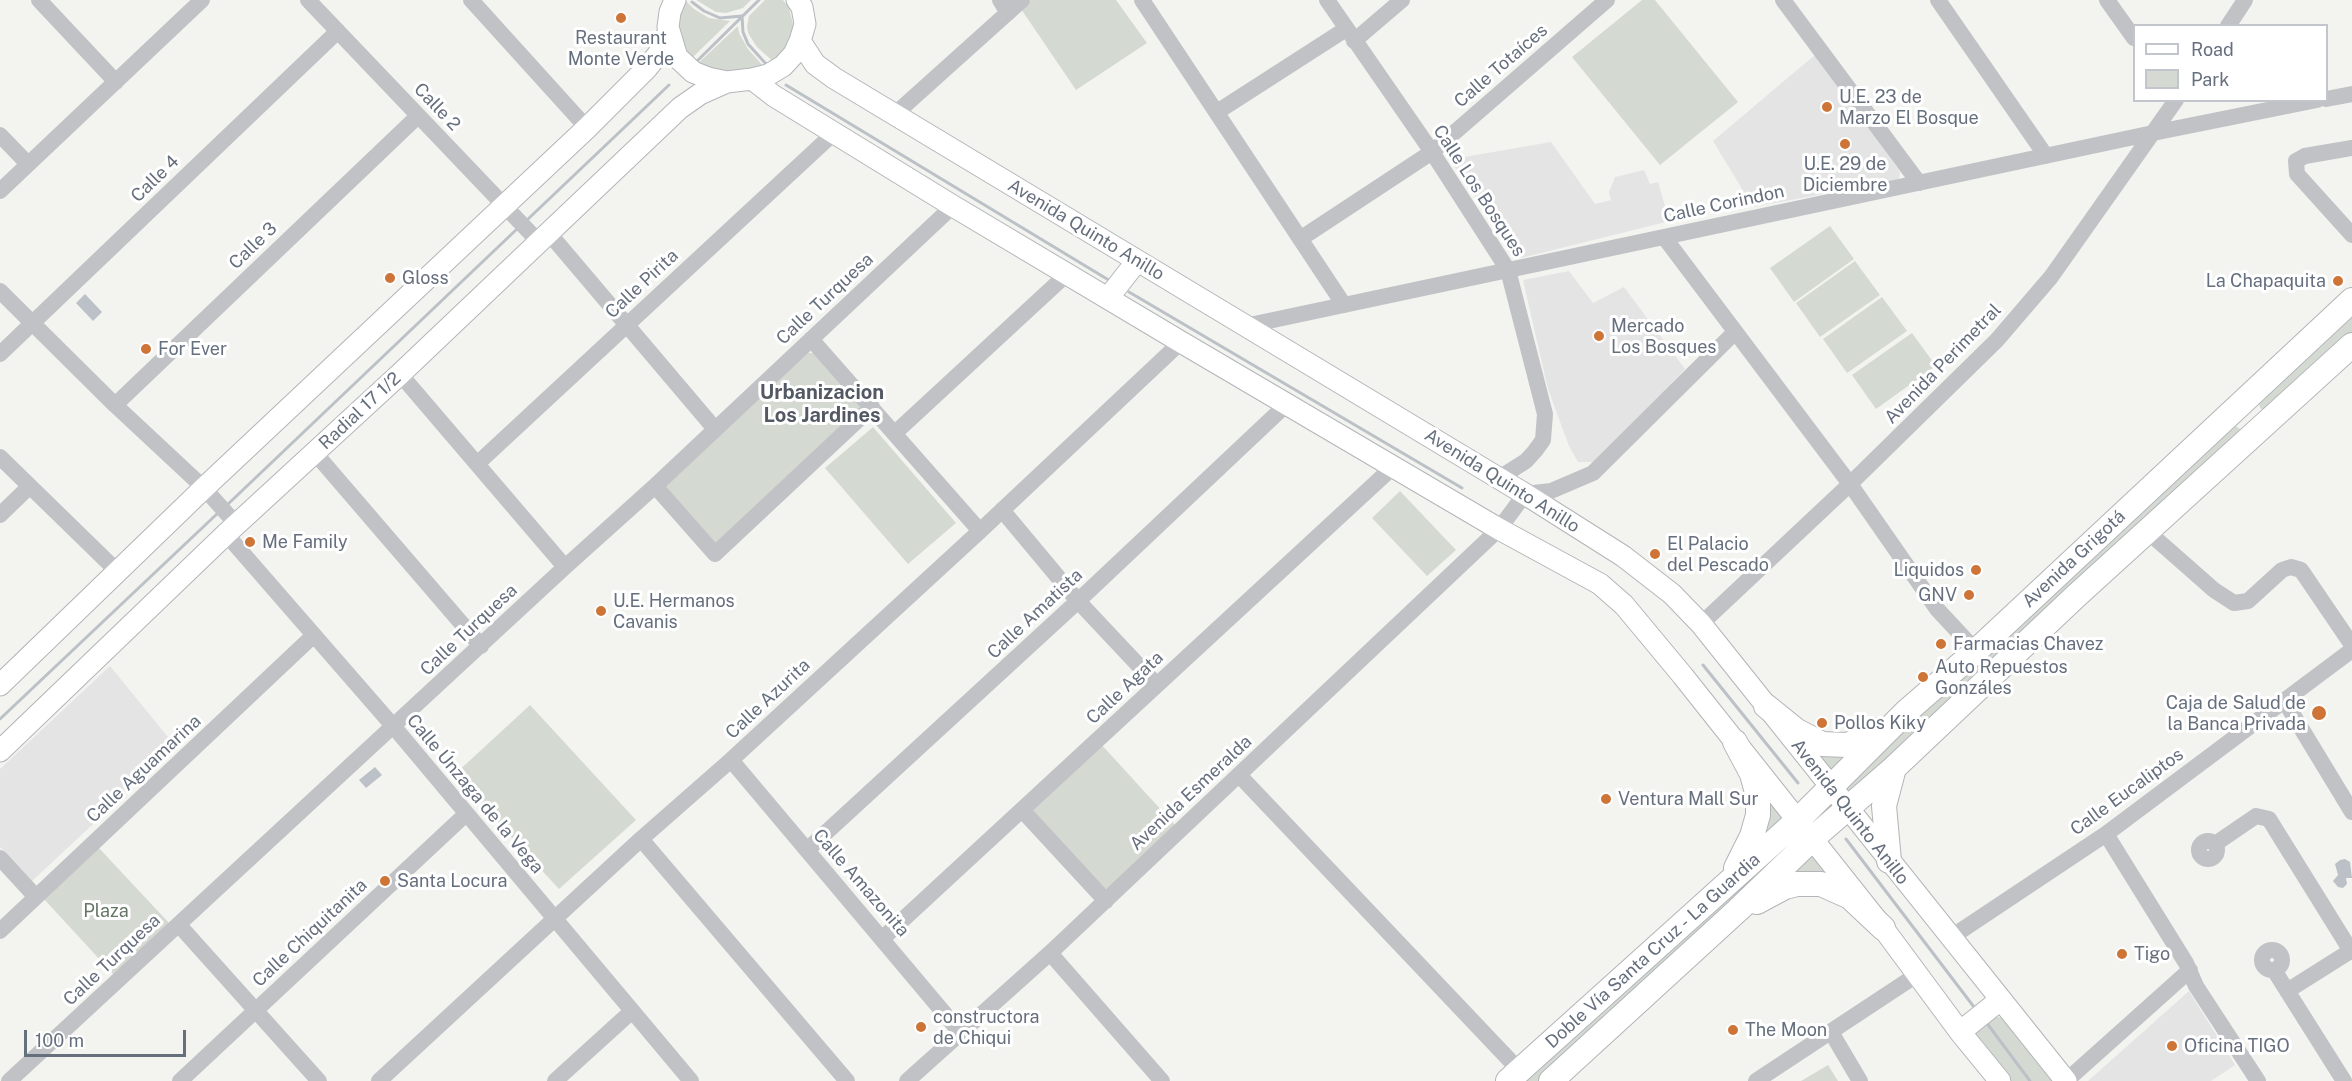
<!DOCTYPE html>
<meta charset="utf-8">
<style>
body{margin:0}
#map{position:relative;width:2352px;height:1081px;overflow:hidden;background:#f3f4f0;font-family:"Public Sans",sans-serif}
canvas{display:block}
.legend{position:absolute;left:2133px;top:24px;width:195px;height:78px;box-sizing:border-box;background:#fff;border:2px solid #c2c5cb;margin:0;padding:8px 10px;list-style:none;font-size:18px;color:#666f7e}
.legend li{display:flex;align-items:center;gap:12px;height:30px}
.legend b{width:30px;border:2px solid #c2c5cb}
.scale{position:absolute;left:24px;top:1030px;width:162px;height:27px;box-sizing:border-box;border:3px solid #666f7e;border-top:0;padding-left:8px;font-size:18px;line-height:21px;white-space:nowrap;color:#666f7e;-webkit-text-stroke:4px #fff;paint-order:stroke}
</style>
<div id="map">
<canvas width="2352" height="1081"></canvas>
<ul class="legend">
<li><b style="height:8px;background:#fff"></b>Road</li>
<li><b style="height:16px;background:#d4dad2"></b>Park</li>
</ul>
<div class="scale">100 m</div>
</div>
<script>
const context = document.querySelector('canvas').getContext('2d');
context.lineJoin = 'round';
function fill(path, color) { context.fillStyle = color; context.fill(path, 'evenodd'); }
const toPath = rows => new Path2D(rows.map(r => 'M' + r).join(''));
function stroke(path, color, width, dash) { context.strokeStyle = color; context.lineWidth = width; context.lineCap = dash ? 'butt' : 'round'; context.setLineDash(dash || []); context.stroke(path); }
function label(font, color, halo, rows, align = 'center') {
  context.font = font + ' "Public Sans",sans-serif'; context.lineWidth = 6; context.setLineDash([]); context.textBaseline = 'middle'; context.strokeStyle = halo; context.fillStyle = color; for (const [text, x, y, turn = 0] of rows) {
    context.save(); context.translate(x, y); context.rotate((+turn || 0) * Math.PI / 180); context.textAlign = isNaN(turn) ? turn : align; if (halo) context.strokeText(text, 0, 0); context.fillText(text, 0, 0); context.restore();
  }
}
fill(toPath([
 [1816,54,1900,172,1899,180,1753,207,1713,141],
 [1551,142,1595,204,1611,200,1609,192,1615,177,1644,170,1650,184,1658,182,1665,206,1670,207,1674,220,1517,259,1452,163,1453,159],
 [1569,271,1593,303,1624,287,1685,369,1604,458,1592,462,1578,462,1569,446,1548,389,1523,280],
 [110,666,176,747,32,881,0,847,0,769],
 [2189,991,2235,1065,2211,1081,2088,1081]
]), '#e4e4e4');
fill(toPath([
 [696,0,751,0,743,8,726,13,716,12],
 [765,0,783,0,789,8,793,24,790,43,775,63,757,47,748,33,747,26,749,16],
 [1031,0,1116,0,1147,43,1076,90,1021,9],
 [1642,0,1655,0,1738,102,1660,165,1572,57],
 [686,1,694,9,709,18,730,21,692,58,676,43,682,4],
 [738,26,739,33,748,49,765,68,734,75,695,66],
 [1830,226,1854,259,1794,302,1770,268],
 [1855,261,1880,295,1820,337,1796,303],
 [1882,297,1907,331,1847,373,1823,339],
 [2352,310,2352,333,2265,409,2261,409,2258,403],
 [1912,333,1936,366,1876,409,1852,375],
 [808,353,814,353,865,405,719,547,663,487],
 [2233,424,2240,429,2241,432,2159,512,1849,792,1845,788,1847,781],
 [873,427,956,523,908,564,825,468],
 [1400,491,1456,550,1427,576,1372,518],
 [530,705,636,820,559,889,454,775],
 [1807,742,1858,746,1829,774],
 [1100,743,1175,825,1108,889,1101,888,1031,812,1033,805],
 [1760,787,1789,816,1748,853],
 [1799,827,1805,834,1541,1081,1515,1081],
 [98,847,170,924,114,975,43,898],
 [1813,847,1858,899,1780,882],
 [1998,1017,2008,1018,2056,1081,2006,1081,1975,1035,1977,1030,1992,1018],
 [1828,1065,1838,1081,1801,1081]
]), '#d4dad2');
fill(toPath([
 [85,294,102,312,93,321,76,303],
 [375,767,382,775,366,788,359,780],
 [2345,859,2350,862,2352,878,2346,878,2347,884,2343,888,2338,887,2333,881,2338,875,2335,864,2340,860]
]), '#bbc1c7');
stroke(toPath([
 [692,2,704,11,720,18,742,16,743,32,748,44,767,65],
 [694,64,759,0],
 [786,85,1112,282],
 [527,220,669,85],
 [1129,292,1462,488],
 [226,506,517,229],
 [1703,665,1798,783],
 [0,719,219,512],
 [1846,839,1974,1007],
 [1986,1022,2030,1081]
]), '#bbc1c7', 3);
const major = toPath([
 [675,0,670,12,668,27,677,57,693,72,708,78,727,82,752,79,768,75,783,66,794,54,800,41,805,24,802,7,797,0],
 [800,41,815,64,834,78,1525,494,1623,556,1672,594,1701,624,2066,1081],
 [752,79,774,96,953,206,1181,342,1499,529,1600,584,1624,605,1683,676,1883,928,1960,1032,2000,1081],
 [1108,298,1137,261],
 [0,685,204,488,587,128,647,68,659,53,668,33],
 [0,751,226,534,400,374,680,108,700,94,727,82],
 [1960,1032,2000,1000]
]);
const highway = toPath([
 [1766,706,1797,731,1822,744,1847,745,1858,741,1877,730],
 [1735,742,1752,774,1758,796,1758,815,1752,836,1736,868],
 [1889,861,1884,806,1894,768],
 [1757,902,1785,887,1797,884,1821,884,1850,897,1883,928],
 [1508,1081,1798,820,1907,711,1976,651,2352,300],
 [1551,1081,1738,910,1812,839,1894,768,2076,596,2352,345]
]);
stroke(major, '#b3b5b9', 23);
stroke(highway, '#b2b4b8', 26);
stroke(toPath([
 [39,0,116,82],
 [308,0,538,241],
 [471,0,587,128],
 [1000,0,1008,13],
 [1142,0,1344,305],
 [1327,0,1432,152,1508,270,1545,414,1543,440,1535,451,1526,461,1499,478],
 [1783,0,1919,183],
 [1938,0,2046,156],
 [2107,0,2134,38],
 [2228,26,2245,0],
 [1354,41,1402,0],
 [2326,99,2352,94],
 [1217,112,1346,29],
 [894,115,1022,0],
 [0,135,28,164],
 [2352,148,2305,156,2296,161,2297,174,2352,235],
 [0,191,202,0],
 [548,232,715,429],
 [1664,237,1850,484,1937,609,1976,651],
 [1300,239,1432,152,1607,0],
 [0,291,115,405,204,488,237,525],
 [1245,326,2153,133,2317,100],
 [811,339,980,531],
 [0,354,338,31],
 [400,374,565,567],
 [115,405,418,116],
 [895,433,1067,274],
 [315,453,481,646],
 [0,457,118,572],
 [477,464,834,133],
 [655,486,715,554,872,407],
 [1002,510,1078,601,1157,685],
 [0,515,30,486],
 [2147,531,2214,590,2234,603,2248,601,2282,570,2291,567,2301,570,2352,645],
 [226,534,394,727,691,1081],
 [1701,624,1850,484,1997,340,2051,277,2176,100],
 [2284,700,2352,812],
 [731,760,960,1032],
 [1239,775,1520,1071],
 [1022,810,1106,901],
 [2106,834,2186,963,2196,986,2258,1081],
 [641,839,847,1081],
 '2199 850a9 9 0 1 1 18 0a9 9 0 1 1-18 0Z',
 [2215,844,2256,816,2269,819,2351,951],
 [807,850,1078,601,1287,404],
 [0,858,36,897],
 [179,925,319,1081],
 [0,931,314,635],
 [883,938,1393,467],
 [1950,938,2106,834,2352,650],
 '2262 960a10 10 0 1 1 20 0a10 10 0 1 1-20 0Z',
 [1050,953,1162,1081],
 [2274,970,2344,1081],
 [2287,991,2352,950],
 [1831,1032,1860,1081],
 [9,1081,565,567,655,486,953,206],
 [180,1081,466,814],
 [379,1081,641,839,731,760,980,531,1181,342],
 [555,1081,631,1012],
 [907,1081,1050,953,1499,529,1525,494,1551,491,1593,473,1735,332],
 [1756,1081,1918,974],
 [2066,1081,2190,970]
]), '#c0c2c5', 16);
stroke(major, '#fff', 21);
stroke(highway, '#fff', 24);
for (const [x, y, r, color] of [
 [621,18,6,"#cd7436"],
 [1827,107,6,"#cd7436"],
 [1845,144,6,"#cd7436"],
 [390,278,6,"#cd7436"],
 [2338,281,6,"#cd7436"],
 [1599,336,6,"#cd7436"],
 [146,349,6,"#cd7436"],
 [250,542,6,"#cd7436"],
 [1655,554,6,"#cd7436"],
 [1976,570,6,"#cd7436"],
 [1969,595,6,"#cd7436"],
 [601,611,6,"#cd7436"],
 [1941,644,6,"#cd7436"],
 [1923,677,6,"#cd7436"],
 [2319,713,8,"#cd7436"],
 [1822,723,6,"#cd7436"],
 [1606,799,6,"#cd7436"],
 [385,881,6,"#cd7436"],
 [2122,954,6,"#cd7436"],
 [921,1027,6,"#cd7436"],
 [1733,1030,6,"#cd7436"],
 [2172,1046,6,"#cd7436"]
]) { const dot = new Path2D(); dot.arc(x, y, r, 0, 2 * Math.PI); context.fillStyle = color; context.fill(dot); stroke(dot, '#fff', 2); }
label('18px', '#666f7e', '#fff', [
 ["Restaurant",621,38,"center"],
 ["Monte Verde",621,59,"center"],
 ["U.E. 23 de",1839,97],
 ["Marzo El Bosque",1839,118],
 ["U.E. 29 de",1845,164,"center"],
 ["Diciembre",1845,185,"center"],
 ["Gloss",402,278],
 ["La Chapaquita",2326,281,"right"],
 ["Mercado",1611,326],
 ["Los Bosques",1611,347],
 ["For Ever",158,349],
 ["Me Family",262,542],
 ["El Palacio",1667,544],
 ["del Pescado",1667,565],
 ["Liquidos",1964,570,"right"],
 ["GNV",1957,595,"right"],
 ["U.E. Hermanos",613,601],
 ["Cavanis",613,622],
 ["Farmacias Chavez",1953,644],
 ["Auto Repuestos",1935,667],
 ["Gonzáles",1935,688],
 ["Caja de Salud de",2306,703,"right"],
 ["la Banca Privada",2306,724,"right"],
 ["Pollos Kiky",1834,723],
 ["Ventura Mall Sur",1618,799],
 ["Santa Locura",397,881],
 ["Tigo",2134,954],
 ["constructora",933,1017],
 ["de Chiqui",933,1038],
 ["The Moon",1745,1030],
 ["Oficina TIGO",2184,1046]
], 'left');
label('18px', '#666f7e', '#fff', [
 ["Calle Totaíces",1501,66,-41],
 ["Calle 2",437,107,46],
 ["Calle 4",155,179,-44],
 ["Calle Los Bosques",1479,191,57],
 ["Calle Corindon",1724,204,-12],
 ["Avenida Quinto Anillo",1086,230,31],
 ["Calle 3",253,246,-44],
 ["Calle Pirita",642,284,-43],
 ["Calle Turquesa",825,299,-43],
 ["Avenida Perimetral",1943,364,-46],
 ["Radial 17 1/2",360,411,-43],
 ["Avenida Quinto Anillo",1502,481,32],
 ["Avenida Grigotá",2074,559,-43],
 ["Calle Amatista",1035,614,-43],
 ["Calle Turquesa",469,630,-43],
 ["Calle Agata",1125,688,-43],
 ["Calle Azurita",768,699,-43],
 ["Calle Aguamarina",144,769,-43],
 ["Calle Eucaliptos",2127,792,-36],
 ["Avenida Esmeralda",1191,793,-43],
 ["Calle Únzaga de la Vega",475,794,50],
 ["Avenida Quinto Anillo",1850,812,52],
 ["Calle Amazonita",861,883,49],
 ["Calle Chiquitanita",310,933,-43],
 ["Doble Vía Santa Cruz - La Guardia",1653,951,-42],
 ["Calle Turquesa",112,960,-43]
]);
label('18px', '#657664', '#fff', [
 ["Plaza",106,911]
]);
label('bold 20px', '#535964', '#fff', [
 ["Urbanizacion",822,393],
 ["Los Jardines",822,416]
]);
</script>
